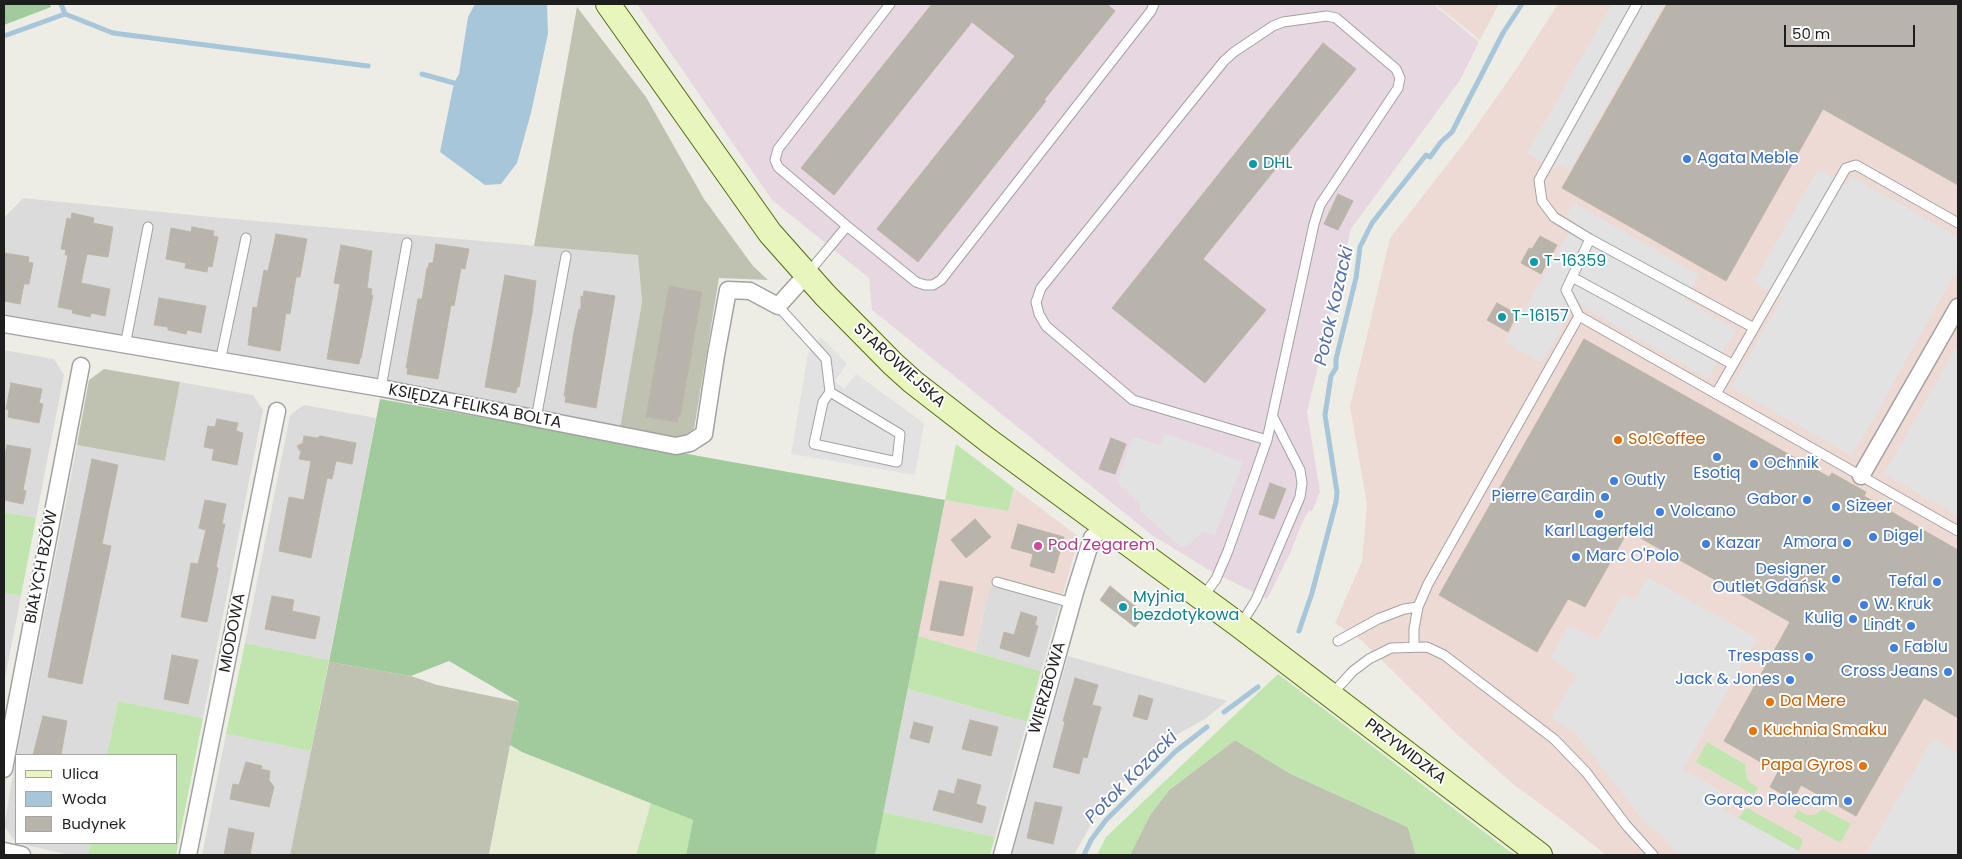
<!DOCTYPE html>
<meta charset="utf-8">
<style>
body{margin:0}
#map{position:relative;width:1962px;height:859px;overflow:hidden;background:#eeede5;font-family:Poppins,sans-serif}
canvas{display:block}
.frame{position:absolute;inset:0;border:5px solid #1e1e1e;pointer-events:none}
.legend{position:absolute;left:15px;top:754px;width:162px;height:90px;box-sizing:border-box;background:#fff;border:1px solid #a5a5a5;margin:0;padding:6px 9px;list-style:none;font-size:15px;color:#1e1e1e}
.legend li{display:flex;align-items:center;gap:10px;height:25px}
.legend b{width:25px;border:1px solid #a5a5a5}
.scale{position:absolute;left:1784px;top:25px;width:131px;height:22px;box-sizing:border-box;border:2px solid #1e1e1e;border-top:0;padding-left:6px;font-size:15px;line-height:18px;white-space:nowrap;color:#1e1e1e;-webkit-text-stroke:4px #fff;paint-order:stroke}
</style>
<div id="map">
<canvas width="1962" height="859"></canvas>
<div class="frame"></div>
<ul class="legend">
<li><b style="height:6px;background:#e8f5bd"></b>Ulica</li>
<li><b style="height:14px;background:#a8c6d9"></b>Woda</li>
<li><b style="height:14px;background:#b8b3ab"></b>Budynek</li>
</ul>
<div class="scale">50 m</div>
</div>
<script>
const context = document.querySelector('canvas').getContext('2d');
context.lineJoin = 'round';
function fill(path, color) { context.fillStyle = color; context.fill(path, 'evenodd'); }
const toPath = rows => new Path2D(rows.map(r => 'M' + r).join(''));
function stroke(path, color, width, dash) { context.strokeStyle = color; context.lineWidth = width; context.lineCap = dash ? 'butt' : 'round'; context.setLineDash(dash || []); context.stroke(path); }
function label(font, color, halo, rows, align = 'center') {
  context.font = font + ' Poppins,sans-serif'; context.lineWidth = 4; context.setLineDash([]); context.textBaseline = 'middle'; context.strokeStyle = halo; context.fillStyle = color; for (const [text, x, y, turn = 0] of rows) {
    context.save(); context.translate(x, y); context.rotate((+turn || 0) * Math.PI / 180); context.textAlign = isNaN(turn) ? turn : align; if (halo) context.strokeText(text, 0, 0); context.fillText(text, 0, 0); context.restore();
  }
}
fill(toPath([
 [23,198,212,217,638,255,642,302,620,428,4,316,4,218],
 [4,350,54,359,64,375,36,518,4,512],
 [180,382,253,395,263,410,203,718,118,701,107,755,17,755,77,445,165,461],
 [304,405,376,418,329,660,245,643,290,415],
 [990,586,1060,605,1041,671,975,652],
 [4,593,21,596,4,683],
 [1068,656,1227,701,1205,719,1151,749,1097,814,1074,855,1012,855],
 [908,689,1027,722,995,837,883,812],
 [226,734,311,751,290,855,202,855],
 [16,758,16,843,4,826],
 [17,843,90,843,88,855,70,855]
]), '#dcdbdb');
fill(toPath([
 [1435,4,1499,4,1480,40],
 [1558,4,1958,4,1958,855,1606,855,1563,821,1513,784,1459,736,1362,641,1335,623,1362,561,1367,504,1350,407,1390,238,1468,138,1519,65],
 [1014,488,1079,537,1060,605,990,586,975,652,918,636,945,500,1008,511]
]), '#eedad5');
fill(toPath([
 [637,4,1433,4,1479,42,1460,80,1351,229,1307,412,1320,492,1312,511,1309,510,1302,523,1291,551,1267,599,1207,569,1152,535,872,310,869,278,772,200]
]), '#e7d7e1');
fill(toPath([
 [577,7,646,97,704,199,753,266,768,280,719,278,694,429,679,439,620,428,642,302,638,255,534,246],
 [104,369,180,382,165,461,77,445,89,380],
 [329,662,411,676,437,685,519,702,489,855,290,855],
 [1235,740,1291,774,1408,827,1416,855,1130,855,1150,815,1169,790]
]), '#bfc2b1');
fill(toPath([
 [510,745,522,752,651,803,636,855,489,855]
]), '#e5ecd2');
fill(toPath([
 [956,444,1014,488,1008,511,945,500],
 [4,512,36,518,21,596,4,593],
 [918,636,1041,671,1027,722,908,689],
 [245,643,329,660,311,751,226,734],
 [1278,674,1505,848,1515,855,1416,855,1408,827,1291,774,1235,740,1169,790,1150,815,1130,855,1097,855,1106,837],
 [118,701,203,718,176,855,88,855,90,843,176,843,176,755,107,755],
 [1707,742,1746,765,1745,770,1748,781,1758,788,1754,795,1696,762],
 [651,803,693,820,686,855,636,855],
 [1745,809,1749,809,1801,838,1803,842,1798,851,1739,818],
 [1823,809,1851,824,1840,843,1794,817,1798,810,1807,815,1814,815],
 [883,812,995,837,990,855,875,855]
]), '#c0e5ae');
fill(toPath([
 [4,4,50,4,51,7,4,25],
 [380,399,945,500,875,855,686,855,693,820,522,752,510,745,519,702,449,661,411,676,329,662]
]), '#a2cb9d');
fill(toPath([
 [1612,4,1664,4,1570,170,1558,164,1555,169,1527,153],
 [1818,169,1846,185,1851,176,1958,237,1958,269,1852,456,1731,387,1782,298,1754,282],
 [1574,203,1699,275,1685,300,1736,329,1708,379,1577,303,1541,363,1505,342,1575,222,1566,216],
 [821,337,847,364,835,381,844,389,856,374,924,423,915,475,791,454,808,353],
 [1958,344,1958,516,1884,474],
 [1165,433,1243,462,1215,535,1204,531,1189,544,1181,547,1141,512,1139,503,1117,483,1133,437,1160,445],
 [1647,577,1758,638,1683,769,1731,797,1724,810,1806,855,1681,855,1682,854,1672,848,1661,834,1649,828,1575,733,1551,718,1577,675,1550,659,1569,625,1597,640,1622,594,1634,600],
 [1933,738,1958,753,1958,855,1865,855]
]), '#e2e2e2');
fill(toPath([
 [475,4,547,4,548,34,531,113,517,163,501,184,485,185,440,152,454,83,459,74,468,17]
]), '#a8c6d9');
stroke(toPath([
 [61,4,65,14],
 [4,36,65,14,113,33,368,66],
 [422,74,454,83],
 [1299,631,1312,593,1336,502,1337,492,1325,415,1331,376,1336,368,1336,359,1356,278,1360,247,1372,223,1394,195,1426,155,1430,157,1441,142,1452,132,1503,33,1522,4],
 [1224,712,1258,687],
 [1084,855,1091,840,1106,820,1176,751,1207,727]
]), '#a8c6d9', 5);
const building = toPath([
 [932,4,1107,4,1115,11,1044,100,1046,101,918,262,877,229,1015,56,972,22,834,195,801,168,932,4],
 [1667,4,1958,4,1958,185,1823,109,1726,281,1562,188,1667,4],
 [1323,43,1356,69,1203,259,1266,310,1205,383,1112,308,1323,43],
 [1338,194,1353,201,1338,230,1324,224,1338,194],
 [72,213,94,218,93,223,113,227,108,257,87,254,81,283,110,289,105,316,91,313,90,317,72,313,73,310,58,307,68,255,65,255,66,250,61,249,67,218,71,219,72,213],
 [192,227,214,231,213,236,218,237,212,267,208,266,207,272,185,268,186,263,166,259,171,228,191,232,192,227],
 [276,234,307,239,300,277,296,277,290,314,286,313,280,351,248,345,253,307,257,308,264,270,268,271,276,234],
 [1540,236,1557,245,1541,274,1521,263,1529,248,1532,249,1540,236],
 [436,244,469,249,465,269,461,268,454,306,451,305,438,379,407,374,408,368,406,368,418,299,422,299,427,268,428,268,429,263,433,263,436,244],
 [341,245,372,251,367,288,372,289,371,295,373,295,361,358,360,358,359,364,327,359,340,284,334,283,341,245],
 [4,253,29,257,28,262,33,263,29,284,24,284,20,304,4,301,4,253],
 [505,275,536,281,532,313,519,387,517,387,516,393,485,387,505,275],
 [669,286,702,292,680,417,679,416,677,422,646,417,669,286],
 [584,291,615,296,596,408,565,402,566,396,564,396,574,332,579,309,581,310,581,296,583,297,584,291],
 [159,298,206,306,201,333,187,330,186,334,168,330,168,327,154,325,159,298],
 [1497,303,1517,314,1508,332,1487,320,1497,303],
 [1584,339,1829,477,1832,473,1866,492,1864,496,1958,550,1958,718,1924,698,1856,816,1801,785,1793,800,1770,787,1778,772,1724,741,1790,622,1628,531,1585,607,1568,599,1537,652,1439,595,1584,339],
 [11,383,42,389,39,403,43,404,39,423,8,417,9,410,6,409,11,383],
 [217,419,238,423,236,431,243,433,237,465,212,460,214,449,204,447,208,426,215,427,217,419],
 [304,436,317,438,320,436,356,443,352,464,336,461,332,479,327,478,311,558,279,551,289,497,304,500,311,461,299,459,301,452,297,446,303,443,304,436],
 [1111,438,1126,444,1115,474,1099,469,1111,438],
 [7,445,31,449,23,490,26,491,23,504,4,500,4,460,7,445],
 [92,459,118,465,102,544,111,546,82,684,48,677,92,459],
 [1270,483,1286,489,1274,519,1259,514,1270,483],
 [205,500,226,504,222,524,225,524,216,567,218,568,207,622,181,617,191,563,198,564,206,530,199,528,205,500],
 [975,519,991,537,966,558,951,540,975,519],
 [1018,524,1064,537,1054,573,1030,566,1033,554,1011,548,1018,524],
 [940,581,973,587,963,636,930,630,940,581],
 [1110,586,1146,615,1135,627,1100,600,1110,586],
 [272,596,294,600,292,611,320,617,315,639,265,629,272,596],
 [1021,612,1037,617,1035,625,1038,626,1029,657,1000,648,1004,632,1014,635,1021,612],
 [172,655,198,660,188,704,164,699,172,655],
 [1075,678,1098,685,1092,705,1101,707,1087,758,1083,757,1079,774,1053,767,1065,722,1063,721,1075,678],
 [1139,695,1153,699,1147,720,1133,716,1139,695],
 [43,716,67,721,61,755,33,755,43,716],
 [970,720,998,727,991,756,962,749,970,720],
 [914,722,933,727,929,743,910,738,914,722],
 [246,762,262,766,261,769,270,771,269,780,274,787,269,807,230,799,233,784,239,785,246,762],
 [958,779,981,785,976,804,986,807,982,823,933,810,939,790,954,794,958,779],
 [1035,802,1062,807,1053,844,1027,838,1035,802],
 [229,828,254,833,250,855,224,855,229,828]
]);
fill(building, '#b8b3ab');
stroke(building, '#bfb6a8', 1);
const lane = toPath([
 [890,4,778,149,775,160,778,167,847,226,916,282,925,285,933,285,941,280,1151,11,1154,4],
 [1637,4,1539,180,1542,201,1554,217,1590,239,1566,290,1579,316,1958,531],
 [1590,239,1754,328],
 [808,273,847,226],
 [1572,277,1732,364],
 [778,306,826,359,830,392,900,434,897,462,814,444,823,402,830,392],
 [125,346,148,227],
 [220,362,246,238],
 [381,388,407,243],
 [1716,394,1846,168,1856,165,1958,223],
 [536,419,566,256],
 [997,582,1072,603],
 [1203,597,1216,579,1228,551,1267,440,1314,224,1320,205,1398,88,1400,78,1396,69,1336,18,1327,16,1283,22,1273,26,1234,52,1224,61,1041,288,1036,302,1039,314,1046,326,1133,400,1267,440],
 [1240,626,1256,600,1300,497,1302,483,1300,470,1273,417],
 [1338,641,1378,619,1404,609,1418,607],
 [1414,647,1414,629,1418,607,1428,584,1579,316],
 [1332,694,1353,671,1369,659,1391,648,1427,647,1444,655,1554,739,1586,772,1626,825,1653,855]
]);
const street = toPath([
 [4,324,381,388,676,446,690,443,704,434,716,355,728,290,750,291,778,306,806,275],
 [1861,476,1958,307],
 [4,769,81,366],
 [4,851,22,855],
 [188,855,277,411],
 [1002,855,1075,592,1092,538,1104,526]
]);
const secondary = toPath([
 [608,4,770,233,825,295,893,364,913,382,989,441,1240,626,1540,855]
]);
stroke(lane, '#a2a2a2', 11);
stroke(street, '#a2a2a2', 19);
stroke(secondary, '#536d0d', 26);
stroke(lane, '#fff', 9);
stroke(street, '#fff', 16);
stroke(secondary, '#e8f5bd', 24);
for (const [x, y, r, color] of [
 [1687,159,5,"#3f7fe0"],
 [1253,164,5,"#0f9aa8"],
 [1534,262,5,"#0f9aa8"],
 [1502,317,5,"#0f9aa8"],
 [1618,440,5,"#e8710a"],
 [1717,457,5,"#3f7fe0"],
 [1754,464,5,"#3f7fe0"],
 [1614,481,5,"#3f7fe0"],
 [1605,497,5,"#3f7fe0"],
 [1807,500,5,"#3f7fe0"],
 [1836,507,5,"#3f7fe0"],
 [1660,512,5,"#3f7fe0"],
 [1599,514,5,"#3f7fe0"],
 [1873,537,5,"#3f7fe0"],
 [1847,543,5,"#3f7fe0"],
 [1706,544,5,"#3f7fe0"],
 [1038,546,5,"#d1479c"],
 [1576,557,5,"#3f7fe0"],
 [1836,579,5,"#3f7fe0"],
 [1937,582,5,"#3f7fe0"],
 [1864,605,5,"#3f7fe0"],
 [1123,607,5,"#0f9aa8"],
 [1853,619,5,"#3f7fe0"],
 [1911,626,5,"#3f7fe0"],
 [1894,648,5,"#3f7fe0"],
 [1809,657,5,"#3f7fe0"],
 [1948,672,5,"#3f7fe0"],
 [1790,680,5,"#3f7fe0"],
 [1770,702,5,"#e8710a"],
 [1753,731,5,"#e8710a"],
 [1863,766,5,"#e8710a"],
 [1848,801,5,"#3f7fe0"]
]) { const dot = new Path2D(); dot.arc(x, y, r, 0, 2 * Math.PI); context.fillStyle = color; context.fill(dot); stroke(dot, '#fff', 2); }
label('16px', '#366cbe', '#fff', [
 ["Agata Meble",1697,159,"left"],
 ["Ochnik",1764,464,"left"],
 ["Esotiq",1717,474,"center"],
 ["Outly",1624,481,"left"],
 ["Pierre Cardin",1595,497],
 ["Gabor",1797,500],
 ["Sizeer",1846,507,"left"],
 ["Volcano",1670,512,"left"],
 ["Karl Lagerfeld",1599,532,"center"],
 ["Digel",1883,537,"left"],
 ["Amora",1837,543],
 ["Kazar",1716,544,"left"],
 ["Marc O'Polo",1586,557,"left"],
 ["Designer",1826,570],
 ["Outlet Gdańsk",1826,588],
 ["Tefal",1927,582],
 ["W. Kruk",1874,605,"left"],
 ["Kulig",1843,619],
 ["Lindt",1901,626],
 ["Fablu",1904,648,"left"],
 ["Trespass",1799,657],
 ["Cross Jeans",1938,672],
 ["Jack & Jones",1780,680],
 ["Gorąco Polecam",1838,801]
], 'right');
label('16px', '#0d838f', '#fff', [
 ["DHL",1263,164],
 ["T-16359",1544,262],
 ["T-16157",1512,317],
 ["Myjnia",1133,598],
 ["bezdotykowa",1133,616]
], 'left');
label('16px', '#1e1e1e', '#fff', [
 ["STAROWIEJSKA",899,366,42],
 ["KSIĘDZA FELIKSA BOLTA",475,407,11],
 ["BIAŁYCH BZÓW",42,567,-79],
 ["MIODOWA",233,633,-79],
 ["WIERZBOWA",1048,688,-74],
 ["PRZYWIDZKA",1405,752,37]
]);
label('16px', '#c56008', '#fff', [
 ["So!Coffee",1628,440],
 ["Da Mere",1780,702],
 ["Kuchnia Smaku",1763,731],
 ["Papa Gyros",1853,766,"right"]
], 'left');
label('16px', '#b23c85', '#fff', [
 ["Pod Zegarem",1048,546]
], 'left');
label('italic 18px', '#526ea7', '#fff', [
 ["Potok Kozacki",1335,306,-77],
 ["Potok Kozacki",1132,778,-45]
]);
</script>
